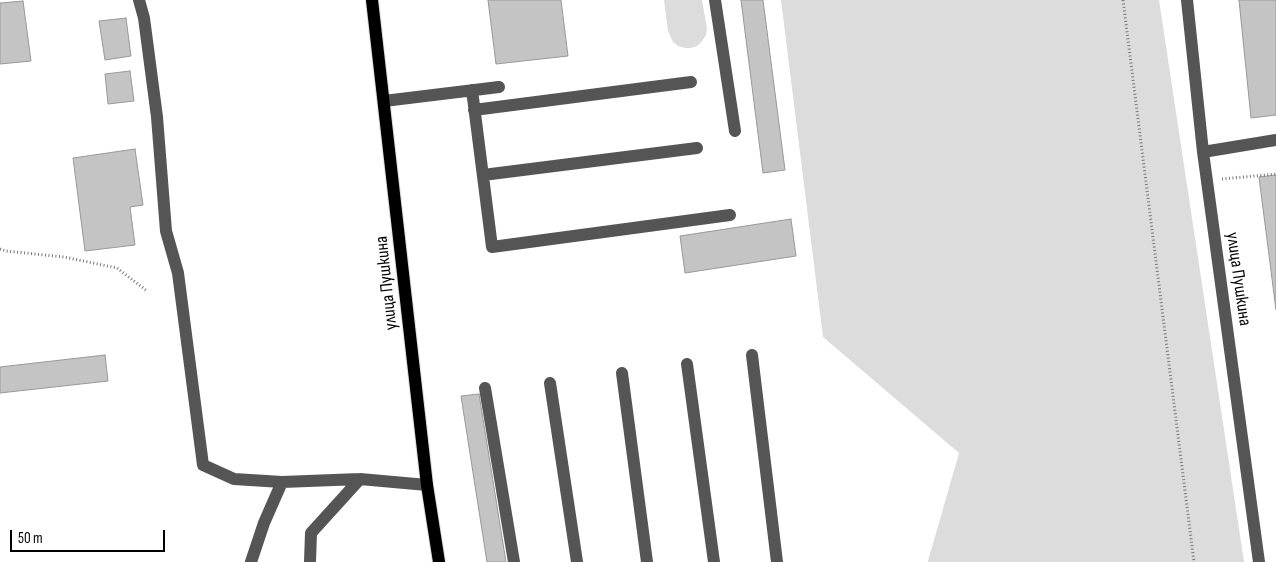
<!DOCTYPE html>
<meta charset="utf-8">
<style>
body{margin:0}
#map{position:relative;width:1276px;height:562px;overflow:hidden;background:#fff;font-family:"Sofia Sans Condensed",sans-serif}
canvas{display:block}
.scale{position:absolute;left:10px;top:530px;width:155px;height:22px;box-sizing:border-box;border:2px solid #000;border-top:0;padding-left:6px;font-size:15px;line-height:18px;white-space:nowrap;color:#000;-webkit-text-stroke:4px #fff;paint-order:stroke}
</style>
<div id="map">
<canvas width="1276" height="562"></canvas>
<div class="scale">50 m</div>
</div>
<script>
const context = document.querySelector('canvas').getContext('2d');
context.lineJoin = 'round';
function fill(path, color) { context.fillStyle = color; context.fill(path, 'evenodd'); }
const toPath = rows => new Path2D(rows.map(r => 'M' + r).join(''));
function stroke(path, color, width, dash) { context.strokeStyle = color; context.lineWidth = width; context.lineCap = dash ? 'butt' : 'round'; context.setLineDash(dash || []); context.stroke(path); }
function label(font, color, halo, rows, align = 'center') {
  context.font = font + ' "Sofia Sans Condensed",sans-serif'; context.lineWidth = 4.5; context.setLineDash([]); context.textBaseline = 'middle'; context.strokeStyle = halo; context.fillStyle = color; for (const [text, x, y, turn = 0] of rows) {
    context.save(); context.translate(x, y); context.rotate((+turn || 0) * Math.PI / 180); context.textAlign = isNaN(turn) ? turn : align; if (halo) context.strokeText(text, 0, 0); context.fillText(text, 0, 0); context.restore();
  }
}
fill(toPath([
 [664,0,702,0,707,29,706,35,702,41,697,46,691,48,685,48,678,46,673,42,668,31],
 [781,0,1159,0,1244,562,928,562,928,561,959,453,823,337]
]), '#dcdcdc');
const building = toPath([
 [488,0,561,0,568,56,496,64,488,0],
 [741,0,763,0,785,170,763,173,741,0],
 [1239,0,1276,0,1276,115,1251,118,1239,0],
 [23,1,31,61,0,64,0,3,23,1],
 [126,18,131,56,105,60,99,21,126,18],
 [130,71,134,101,108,104,105,74,130,71],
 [135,149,143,205,130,207,135,245,85,251,73,158,135,149],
 [1276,175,1276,310,1259,177,1276,175],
 [791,219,796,256,685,273,680,236,791,219],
 [105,355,108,381,0,393,0,367,105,355],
 [479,394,506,562,487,562,461,396,479,394]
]);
fill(building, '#c4c4c4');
stroke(building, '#999', 1);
const major = toPath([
 [372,0,427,485,439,562]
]);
stroke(major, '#dbdbdb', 14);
stroke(toPath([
 [1123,0,1194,562],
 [1222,179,1276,174],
 [0,249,6,251,64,257,117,268,147,291]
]), '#777', 3, [1, 2.5]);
stroke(toPath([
 [139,0,144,18,157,117,166,231,178,273,203,465,234,479,282,482],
 [715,0,735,131],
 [1187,0,1203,152,1259,562],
 [472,90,492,247,730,215],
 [384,101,499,87],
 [474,110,691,82],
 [1203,152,1276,140],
 [483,175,697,148],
 [752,355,777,562],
 [687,364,714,562],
 [622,373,647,562],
 [550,383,577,562],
 [485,388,514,562],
 [251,562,264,523,282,482,360,479,427,485],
 [310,562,311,533,360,479]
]), '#555', 12);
stroke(major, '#000', 12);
label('18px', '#000', '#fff', [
 ["улица Пушкина",1238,279,82],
 ["улица Пушкина",387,283,-96]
]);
</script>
